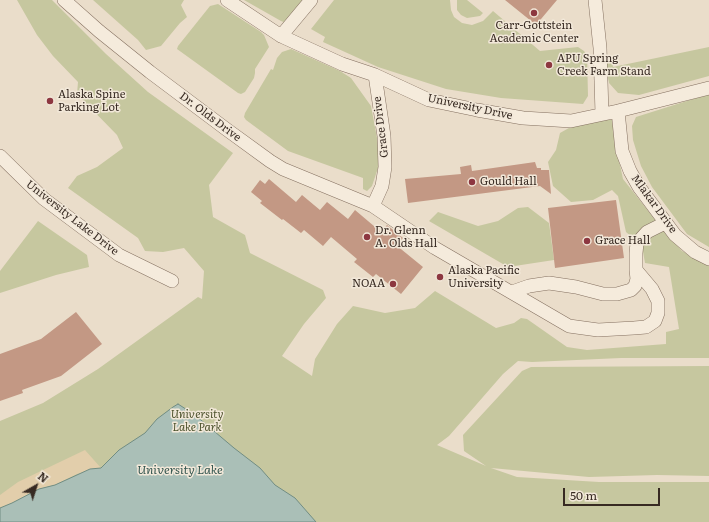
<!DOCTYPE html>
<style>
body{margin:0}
#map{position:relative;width:709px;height:522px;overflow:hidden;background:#eaddca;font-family:Literata,serif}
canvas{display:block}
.north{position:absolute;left:16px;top:466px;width:40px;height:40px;-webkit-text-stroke:3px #f2e8d9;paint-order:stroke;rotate:39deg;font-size:11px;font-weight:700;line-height:16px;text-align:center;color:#372a22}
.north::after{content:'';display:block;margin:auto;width:14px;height:18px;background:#372a22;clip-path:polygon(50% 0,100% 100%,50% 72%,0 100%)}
.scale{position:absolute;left:563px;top:488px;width:97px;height:18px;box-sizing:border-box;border:2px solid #372a22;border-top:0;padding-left:5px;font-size:12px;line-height:14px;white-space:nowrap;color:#372a22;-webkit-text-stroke:3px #f2e8d9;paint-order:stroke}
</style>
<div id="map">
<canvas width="709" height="522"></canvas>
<div class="north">N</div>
<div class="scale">50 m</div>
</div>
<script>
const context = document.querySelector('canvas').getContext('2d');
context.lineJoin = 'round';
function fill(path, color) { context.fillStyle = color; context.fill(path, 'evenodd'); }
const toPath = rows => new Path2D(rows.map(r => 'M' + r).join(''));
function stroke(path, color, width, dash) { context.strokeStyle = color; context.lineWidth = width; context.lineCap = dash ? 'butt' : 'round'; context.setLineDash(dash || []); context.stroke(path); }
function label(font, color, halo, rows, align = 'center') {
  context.font = font + ' Literata,serif'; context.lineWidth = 3; context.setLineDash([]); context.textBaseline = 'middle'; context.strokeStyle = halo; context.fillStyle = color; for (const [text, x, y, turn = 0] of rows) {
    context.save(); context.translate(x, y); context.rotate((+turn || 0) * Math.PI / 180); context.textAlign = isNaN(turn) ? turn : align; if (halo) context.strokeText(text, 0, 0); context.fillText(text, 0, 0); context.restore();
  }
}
fill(toPath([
 [17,0,52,0,106,54,148,92,233,153,209,185,213,217,245,235,250,253,323,290,326,298,304,324,282,356,312,376,315,359,337,324,353,306,385,313,415,308,435,291,496,328,514,323,521,318,527,319,567,347,587,350,666,344,666,332,679,329,669,267,645,263,642,246,645,241,662,228,682,251,709,264,709,358,621,358,532,362,518,361,503,374,449,436,437,445,486,466,464,451,463,435,522,371,531,367,709,366,709,476,657,475,589,477,491,468,517,477,599,482,709,482,709,522,0,522,0,421,43,403,98,369,198,297,202,299,204,271,184,248,163,252,145,251,138,238,68,188,77,176,97,167,123,148,117,135,77,94,78,82,53,56,37,35],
 [93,0,184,0,181,5,187,17,180,23,161,46,146,50,138,40],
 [244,0,307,0,286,23,281,21],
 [334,0,450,0,451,10,454,17,462,23,472,25,483,21,493,11,540,51,578,47,584,51,587,55,588,96,583,104,501,98,446,89,378,67,323,42,325,37,311,29],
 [457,0,467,0,483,13,480,16,467,18,461,15,457,10],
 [218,4,261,32,264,35,269,47,255,69,255,73,254,78,245,92,241,94,238,93,177,49,178,46,210,6],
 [709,47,709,76,639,95,618,93,609,83,606,68,607,58,609,56,611,57,613,67],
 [291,49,340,71,351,78,371,106,381,159,372,186,367,191,363,189,363,178,288,151,246,120,244,117,245,113,271,69,273,70,277,58,282,52],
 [709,94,709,247,687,234,652,187,641,166,633,140,632,126,636,117],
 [598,120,612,120,617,151,623,179,657,222,633,238,626,232,618,196,612,190,593,200,571,202,553,186,548,162,556,150,560,133,576,124],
 [528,207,549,223,554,260,508,267,429,221,438,212,478,226,498,221,518,208],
 [38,221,87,255,89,267,56,275,0,293,0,271]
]), '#c6c79f');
fill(toPath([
 [85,450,101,468,77,474,55,485,39,489,12,503,0,508,0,495,18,482]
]), '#e2ceab');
const water = toPath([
 [178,404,195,415,234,448,260,468,275,485,295,498,316,522,0,522,0,508,12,503,39,489,55,485,90,469,101,468,119,450,145,433,157,419,173,407,178,404]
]);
fill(water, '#aabfb7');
stroke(water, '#718d83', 1);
fill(toPath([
 [505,0,557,0,536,25],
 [535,162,537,168,541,168,541,170,549,170,551,194,540,186,408,203,405,179,461,174,460,167,471,165,472,171],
 [269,179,296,202,302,195,320,210,327,202,348,219,355,210,381,232,387,225,403,238,396,245,423,267,401,294,376,274,373,277,354,262,357,259,331,237,323,246,304,230,301,233,283,219,282,220,260,203,262,201,251,192,260,180,265,184],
 [616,200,624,258,555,268,548,208],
 [76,312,102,344,61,376,22,390,23,393,0,401,0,354,41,339]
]), '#c39884');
const street = toPath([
 [64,0,99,31,150,72,226,129,270,161,283,169,373,206],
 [227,0,281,36,342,64,375,75,429,100,477,110,523,118,571,121,618,111,709,88],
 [595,0,600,48,602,114],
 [281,36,311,0],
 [375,75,384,136,385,167,382,186,373,206,435,248,569,326,598,330,634,328,646,327,655,321,658,313,658,301,652,289,636,270,636,253,637,243,647,232,665,223],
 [618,111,622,151,630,171,639,187,675,235,695,252,709,259],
 [0,156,44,199,119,255,172,281],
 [512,292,529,286,549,283,576,287,603,294,617,294,631,290,635,286,637,279,636,270]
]);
stroke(street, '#847060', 14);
stroke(street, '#f5ebdc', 13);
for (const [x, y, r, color] of [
 [534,13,4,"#8d3740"],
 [549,65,4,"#8d3740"],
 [50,101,4,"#8d3740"],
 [472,182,4,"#8d3740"],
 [367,237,4,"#8d3740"],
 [587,241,4,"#8d3740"],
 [440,277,4,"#8d3740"],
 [393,284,4,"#8d3740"]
]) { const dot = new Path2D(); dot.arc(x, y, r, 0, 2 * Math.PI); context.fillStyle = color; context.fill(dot); stroke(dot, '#f2e8d9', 1.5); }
label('11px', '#372a22', '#f2e8d9', [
 ["Carr-Gottstein",534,26,"center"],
 ["Academic Center",534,39,"center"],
 ["APU Spring",557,59],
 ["Creek Farm Stand",557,72],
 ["Alaska Spine",58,95],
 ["Parking Lot",58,108],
 ["Gould Hall",480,182],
 ["Dr. Glenn",375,231],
 ["A. Olds Hall",375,244],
 ["Grace Hall",595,241],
 ["Alaska Pacific",448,271],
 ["University",448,284],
 ["NOAA",385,284,"right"]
], 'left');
label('11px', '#372a22', '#f2e8d9', [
 ["University Drive",470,107,12],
 ["Dr. Olds Drive",210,117,37],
 ["Grace Drive",381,127,-97],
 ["Mlakar Drive",654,204,54],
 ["University Lake Drive",72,218,38]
]);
label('italic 11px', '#4b512b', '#f2e8d9', [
 ["University",197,415],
 ["Lake Park",197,428]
]);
label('italic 12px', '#33554f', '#f2e8d9', [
 ["University Lake",180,470]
]);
</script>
